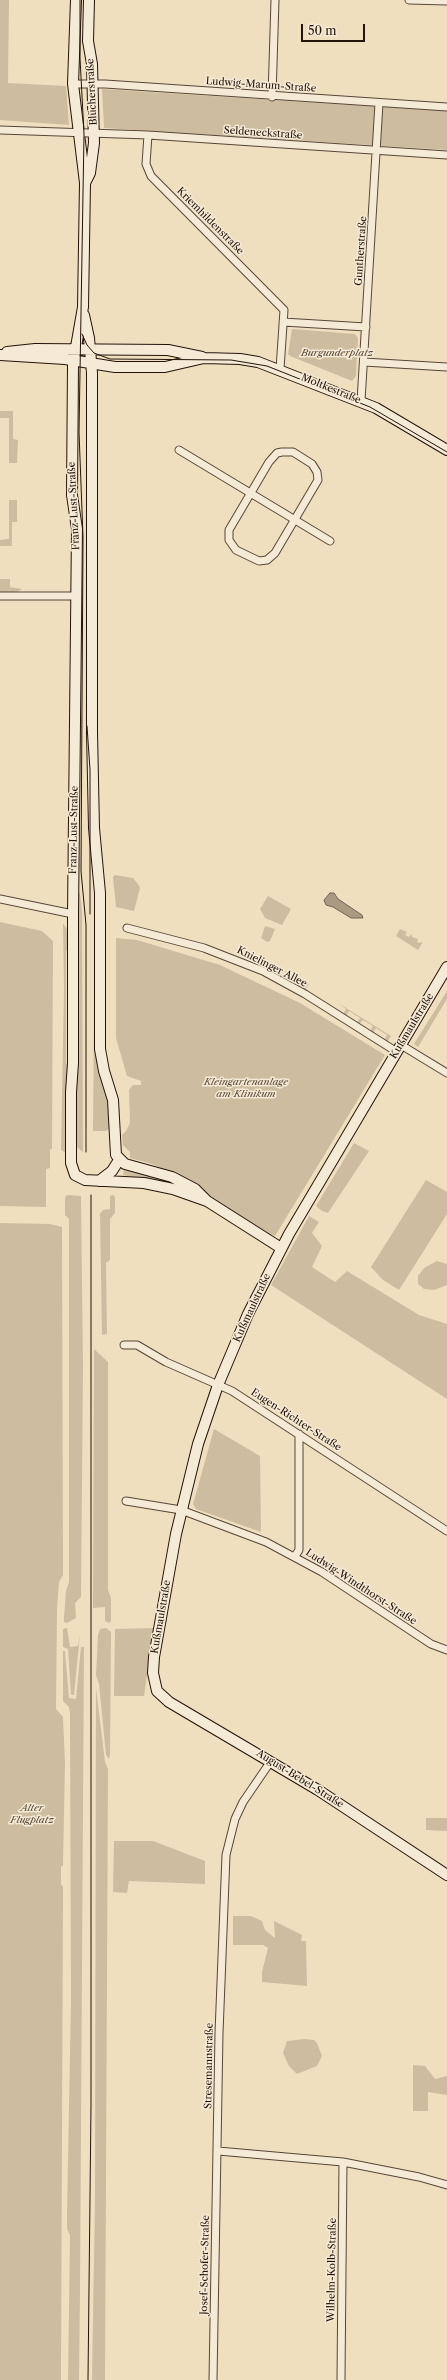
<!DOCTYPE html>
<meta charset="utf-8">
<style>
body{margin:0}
#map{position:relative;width:447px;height:2380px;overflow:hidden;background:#f0dfbf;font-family:"Libre Caslon Text",serif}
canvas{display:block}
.scale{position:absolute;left:301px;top:24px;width:64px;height:18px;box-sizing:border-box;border:2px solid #24130b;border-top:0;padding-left:5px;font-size:12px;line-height:14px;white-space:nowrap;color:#24130b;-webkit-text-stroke:3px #f5ead5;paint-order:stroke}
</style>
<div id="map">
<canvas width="447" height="2380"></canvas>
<div class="scale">50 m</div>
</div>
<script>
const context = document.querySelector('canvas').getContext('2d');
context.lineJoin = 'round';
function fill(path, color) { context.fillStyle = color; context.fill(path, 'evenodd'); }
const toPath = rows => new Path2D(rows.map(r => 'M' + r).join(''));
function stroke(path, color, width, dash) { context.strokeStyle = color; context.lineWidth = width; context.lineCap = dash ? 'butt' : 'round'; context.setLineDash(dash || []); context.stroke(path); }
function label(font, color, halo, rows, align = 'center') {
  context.font = font + ' "Libre Caslon Text",serif'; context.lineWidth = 3; context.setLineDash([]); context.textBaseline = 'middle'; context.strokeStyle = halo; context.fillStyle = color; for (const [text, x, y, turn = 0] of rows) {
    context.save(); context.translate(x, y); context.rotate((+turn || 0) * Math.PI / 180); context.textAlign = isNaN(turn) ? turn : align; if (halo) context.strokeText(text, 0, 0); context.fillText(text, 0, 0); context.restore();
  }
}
fill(toPath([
 [0,0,9,0,8,83,66,86,69,125,0,120],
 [102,89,447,111,447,150,104,128],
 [292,329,355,334,358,338,356,376,352,381,290,356,288,354],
 [0,411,13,411,13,439,18,440,17,463,9,463,9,418,0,418],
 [9,500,17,500,17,522,12,522,12,546,0,546,0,540,9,539],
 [0,579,10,579,10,587,22,589,16,593,0,592],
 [115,875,133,878,138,884,140,888,134,911,116,907,113,877],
 [95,892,97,892,108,1090,112,1126,106,1131,93,1131],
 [78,893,80,893,82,911,83,1152,77,1147,75,1141],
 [268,896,291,909,282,925,265,918,260,909],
 [0,922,42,931,53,941,52,1149,50,1149,50,1168,46,1169,46,1207,0,1206],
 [63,923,68,931,70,950,66,951,66,1063,68,1066,66,1153,61,1150,64,989],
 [265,926,275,929,270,941,267,942,261,938],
 [400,929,407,932,405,935,409,937,411,934,412,937,418,939,417,942,419,943,423,942,418,950,396,936],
 [116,938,137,940,220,965,300,1003,385,1055,275,1236,267,1233,177,1175,152,1164,130,1158,130,1152,123,1145,122,1135,126,1131,130,1123,129,1090,133,1085,141,1085,141,1081,127,1076,116,1038],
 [270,963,309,984,305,990,303,988,306,984,294,977,291,982,288,980,291,975,280,969,277,974,271,971],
 [447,991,447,999,418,1047,414,1044],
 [338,1003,391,1036,387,1042,384,1040,387,1035,376,1028,373,1033,370,1031,373,1026,363,1020,359,1024,357,1023,360,1018,349,1011,346,1016,343,1014,346,1009],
 [354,1143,369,1151,328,1213,322,1211,316,1206],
 [124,1169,166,1179,176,1185,123,1175],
 [426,1180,447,1192,447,1214,399,1290,383,1280,371,1267],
 [67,1195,81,1196,83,1367,81,1597,75,1603,76,1618,67,1623,64,1622,64,1617,66,1591,69,1582,69,1219,65,1215,65,1198],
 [113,1195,115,1197,115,1213,110,1219,110,1260,106,1263,107,1334,102,1335,100,1214,103,1210,110,1209,110,1196],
 [309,1216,319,1222,312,1233,322,1246,312,1267,335,1282,347,1271,419,1315,447,1324,447,1399,271,1285],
 [0,1223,50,1224,62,1227,63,1575,59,1582,57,1609,56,1709,63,1717,65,1763,63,1866,61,1866,61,1884,63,1887,61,2380,0,2380],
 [437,1261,447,1264,447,1285,434,1290,424,1289,418,1284,418,1276,424,1268],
 [94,1349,108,1362,108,1590,111,1598,111,1621,109,1623,105,1621,105,1607,93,1608],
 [214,1429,260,1456,261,1532,196,1509,193,1504],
 [67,1628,70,1647,78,1646,80,1634,74,1695,71,1695,68,1649,63,1647,63,1629],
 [106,1628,111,1632,110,1755,109,1759,106,1755,99,1684,96,1675,98,1635,100,1629],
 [154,1628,144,1696,114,1696,115,1629],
 [81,1647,84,1647,80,2291,79,2380,68,2380,70,2235,67,2229,67,2213,71,2001,70,1713,69,1707,63,1701,63,1651,65,1651,69,1698,76,1699],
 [96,1688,105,1762,108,1769,105,2380,92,2380,95,2197],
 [426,1818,447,1818,447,1831,426,1830],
 [114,1841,153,1841,205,1861,205,1884,129,1881,127,1893,113,1892],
 [233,1916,251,1916,262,1921,265,1930,275,1938,274,1921,302,1935,301,1941,306,1941,307,1986,262,1982,262,1972,268,1948,263,1945,233,1945],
 [305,2039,314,2040,317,2043,322,2056,317,2066,297,2074,289,2066,283,2053,287,2041],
 [413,2065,425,2066,435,2079,447,2076,447,2095,428,2092,428,2111,413,2111]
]), '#cdbca0');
const water = toPath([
 [330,893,334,893,338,899,362,915,363,918,351,918,333,907,326,905,324,900,330,893]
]);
fill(water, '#ab9a82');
stroke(water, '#756452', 1);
const street = toPath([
 [409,0,447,1],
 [73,84,105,84,447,107],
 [272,97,275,0],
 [0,130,148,135,447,155],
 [148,135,146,164,151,176,284,310,280,369],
 [283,322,366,327],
 [364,362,447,367],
 [361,401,379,103],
 [179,450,330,541],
 [282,452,293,452,312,464,317,472,318,480,275,553,267,560,259,561,236,550,229,540,229,530,269,462,277,453,282,452],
 [0,596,77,596],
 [0,899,73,914],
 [127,928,204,948,263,971,305,994,397,1052],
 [401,1045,447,1073],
 [124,1345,137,1345,166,1362,232,1391,447,1531],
 [126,1501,181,1510,266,1542,322,1572,431,1644,447,1650],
 [295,1556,299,1550,299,1434],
 [218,2151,343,2162,419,2177,447,2185],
 [341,2379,343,2162],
 [213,2380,219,2033,226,1855,235,1819,243,1802,271,1761]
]);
const secondary = toPath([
 [76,0,73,84,85,183,83,307,73,364,72,495,77,529,73,914,73,1063,71,1092,71,1163,75,1175,85,1180,144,1183,173,1189,207,1201],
 [85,183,90,173,94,143,92,64,88,41,89,0],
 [84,315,89,338,92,373,92,732,94,828,100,893,100,1049,104,1071,113,1100,116,1155,125,1164,172,1177,195,1189,207,1201,281,1248],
 [7,352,35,349,168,350,202,357],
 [0,355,65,359,115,367,165,367,204,358,240,359,258,362,376,408,447,450],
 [447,967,289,1234,248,1314,218,1385,198,1444,176,1534,154,1657,153,1673,157,1691,169,1702,318,1790,447,1875],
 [99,1181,112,1171,119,1160]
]);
stroke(street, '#574638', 9);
stroke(secondary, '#24130b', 12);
stroke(street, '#f5ead5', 7);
stroke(secondary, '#f5ead5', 10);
stroke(toPath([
 [80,0,80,58,84,134,79,432,83,537,81,871,86,925,86,1152],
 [82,334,87,345,94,353,110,359,231,360,267,366,370,407,447,452],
 [87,726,90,770,90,914],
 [88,2380,91,2105,91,1195]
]), '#24130b', 1);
label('10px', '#24130b', '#f5ead5', [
 ["Ludwig-Marum-Straße",261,85,4],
 ["Blücherstraße",92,92,-93],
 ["Seldeneckstraße",263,133,4],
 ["Kriemhildenstraße",210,221,45],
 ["Guntherstraße",361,251,-86],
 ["Moltkestraße",331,389,22],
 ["Franz-Lust-Straße",74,506,-93],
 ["Franz-Lust-Straße",74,830,-89],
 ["Knielinger Allee",272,967,27],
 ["Kußmaulstraße",412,1026,-59],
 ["Kußmaulstraße",252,1308,-65],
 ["Eugen-Richter-Straße",296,1420,33],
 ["Ludwig-Windthorst-Straße",361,1587,33],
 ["Kußmaulstraße",161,1617,-80],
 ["August-Bebel-Straße",300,1779,32],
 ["Stresemannstraße",209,2066,-89],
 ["Josef-Schofer-Straße",205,2265,-89],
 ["Wilhelm-Kolb-Straße",332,2270,-89]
]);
label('italic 10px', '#5f4e3f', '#f5ead5', [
 ["Burgunderplatz",337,353],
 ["Kleingartenanlage",246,1082],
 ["am Klinikum",246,1094],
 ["Alter",32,1808],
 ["Flugplatz",32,1820]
]);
</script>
